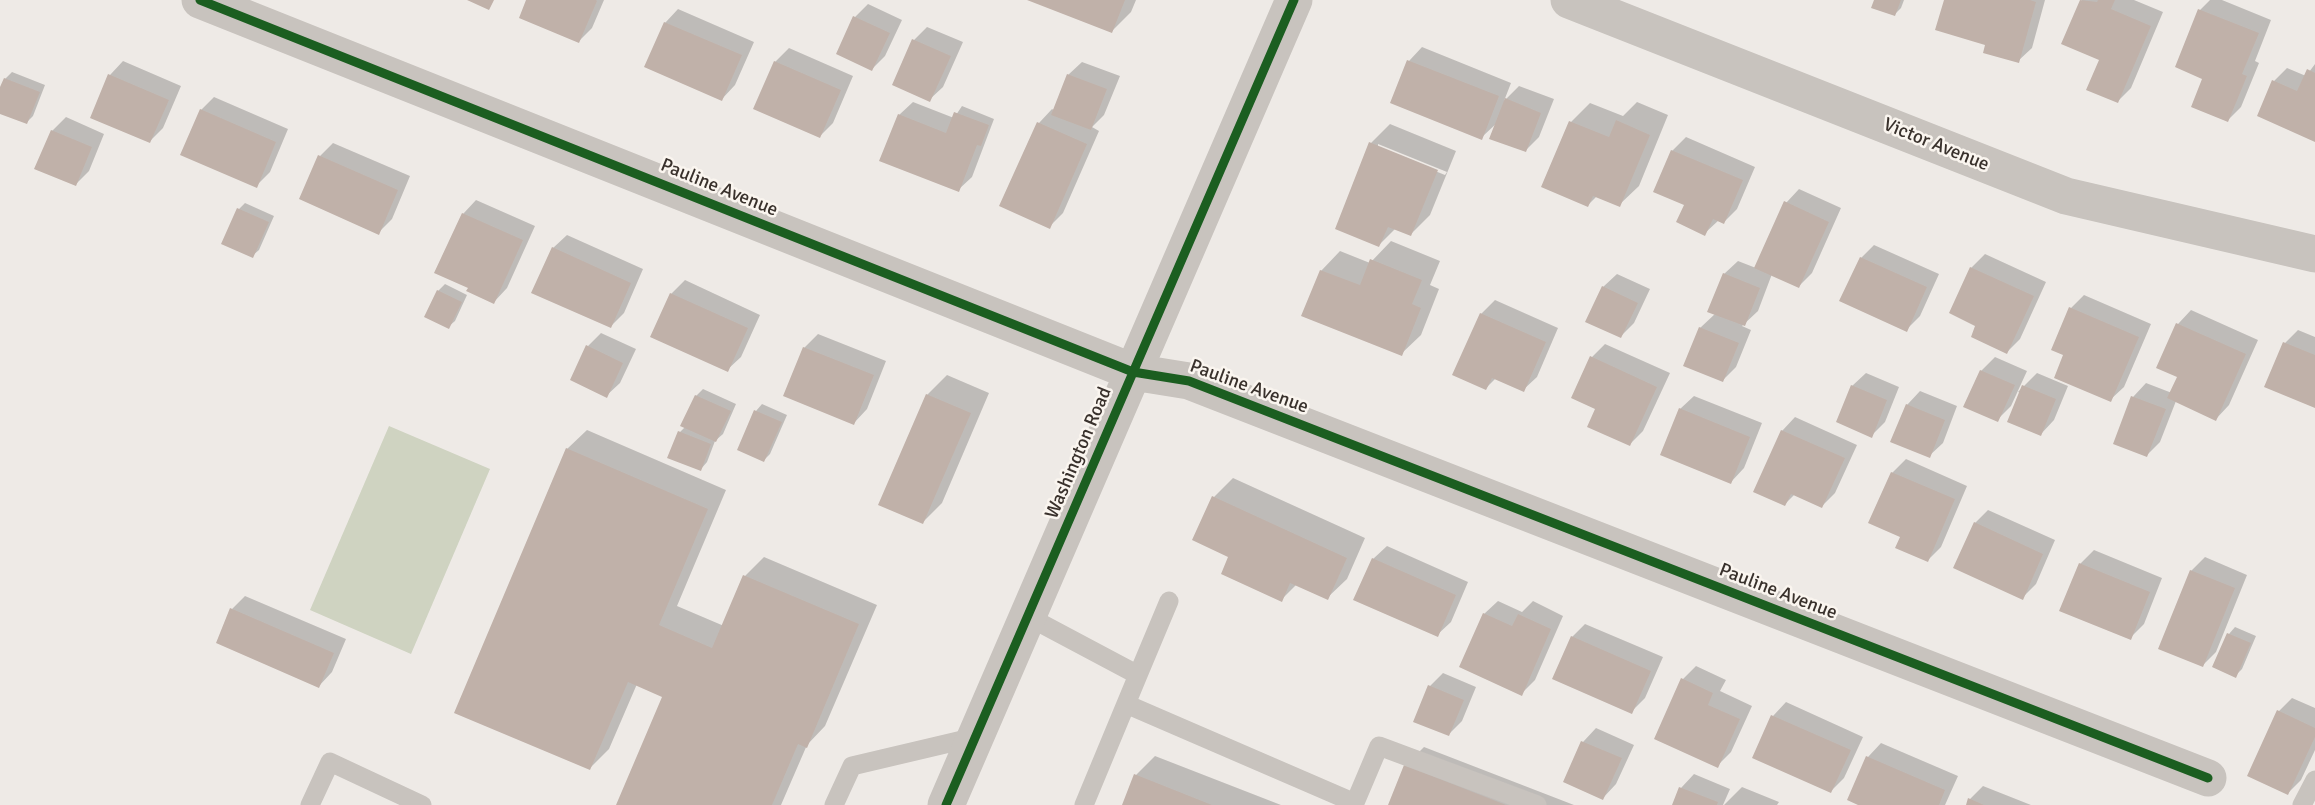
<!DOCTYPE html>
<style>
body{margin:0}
canvas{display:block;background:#eeeae6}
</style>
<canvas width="2315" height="805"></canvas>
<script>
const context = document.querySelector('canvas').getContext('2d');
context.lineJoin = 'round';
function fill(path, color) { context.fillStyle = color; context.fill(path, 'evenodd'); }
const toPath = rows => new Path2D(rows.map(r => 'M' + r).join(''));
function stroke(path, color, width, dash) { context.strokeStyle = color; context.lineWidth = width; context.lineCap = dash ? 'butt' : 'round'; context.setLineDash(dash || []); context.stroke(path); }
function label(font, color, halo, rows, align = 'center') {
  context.font = font + ' Signika,sans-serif'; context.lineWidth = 5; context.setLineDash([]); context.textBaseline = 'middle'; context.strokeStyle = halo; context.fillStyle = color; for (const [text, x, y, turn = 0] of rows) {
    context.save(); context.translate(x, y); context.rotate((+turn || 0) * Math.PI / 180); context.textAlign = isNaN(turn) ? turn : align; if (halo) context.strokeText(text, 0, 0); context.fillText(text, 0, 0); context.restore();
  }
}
fill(toPath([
 [389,426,490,469,411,654,310,610]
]), '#cfd3c1');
fill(toPath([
 [528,0,604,0,592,28,579,41],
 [1032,0,1136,0,1131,12,1112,31],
 [1876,0,1904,0,1901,8,1895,14],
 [1946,0,2045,0,2032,48,2018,61,1987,44],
 [2082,0,2134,0,2163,12,2131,88,2118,101,2101,59,2064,43],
 [2210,0,2222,0,2271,20,2255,61,2259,63,2241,107,2228,120,2205,78,2200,10],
 [868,4,902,20,885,56,872,69,855,17],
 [678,9,754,42,735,85,722,99,665,23],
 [927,27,963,42,943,87,929,100,914,40],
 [1422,47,1511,83,1504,101,1519,86,1554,99,1539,137,1526,150,1498,122,1482,137,1409,61],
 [789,48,853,76,833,123,820,136,756,108,775,62],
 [123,61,181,86,163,128,150,141,92,117,110,75],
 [1082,62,1120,76,1104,115,1092,127,1099,131,1063,213,1049,227,1039,123,1052,109,1055,111,1068,75],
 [2315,64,2315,140,2274,81,2287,68,2306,76],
 [12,72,45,85,33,116,27,122,0,112,0,91,5,79],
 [214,97,288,129,270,172,256,186,201,110],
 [913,102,954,118,962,106,994,119,972,177,958,190,899,115],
 [1637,102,1668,115,1639,186,1619,205,1597,196,1588,205,1544,186,1571,122,1590,103,1623,116],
 [66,117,104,134,89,171,76,184,52,131],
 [1390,124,1456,151,1430,215,1411,234,1396,228,1379,245,1371,143],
 [1378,144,1447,172,1445,175,1378,148],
 [1686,137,1755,167,1737,209,1724,222,1719,220,1705,233,1686,204,1655,191,1672,151],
 [333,143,410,176,392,219,378,233,320,156],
 [1799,189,1841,208,1812,273,1799,286,1772,274,1758,311,1742,326,1751,330,1736,367,1723,380,1700,328,1716,313,1724,274,1738,261,1756,268,1786,203],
 [476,200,535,226,507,288,494,302,463,214],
 [245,203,274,216,259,250,252,256,239,209],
 [567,235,643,269,624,313,611,326,553,248],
 [1391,241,1440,261,1430,285,1439,289,1421,335,1401,354,1321,271,1340,251,1370,263],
 [1874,245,1939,274,1920,316,1906,330,1861,258],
 [1985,254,2046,282,2020,339,2007,352,1978,325,1971,268],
 [1617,274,1650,289,1634,323,1621,336,1603,287],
 [685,280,760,315,741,357,727,370,671,294],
 [445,284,467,295,455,321,448,327,438,291],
 [2084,295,2151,324,2124,387,2110,400,2066,354,2071,308],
 [1495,300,1558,328,1537,377,1523,390,1496,378,1486,388,1481,314],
 [2191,310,2258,340,2229,405,2216,419,2176,401,2160,442,2147,455,2115,443,2133,397,2146,383,2172,393,2179,376,2158,367,2178,324],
 [2298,330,2315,337,2315,406,2285,343],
 [601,333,636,349,620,383,606,396,588,346],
 [818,334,886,361,867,409,854,423,786,395,804,348],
 [1605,344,1670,373,1643,431,1630,444,1597,408,1592,357],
 [1995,357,2027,371,2011,406,1998,419,1966,406,1981,371],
 [1866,373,1899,387,1885,422,1871,436,1852,386],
 [2037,373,2068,386,2054,420,2041,434,2021,393,2018,392],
 [947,375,989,393,942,503,923,522,881,504,927,395],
 [703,389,736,404,723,434,715,441,707,462,701,469,680,432,686,426,696,396],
 [1920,391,1957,406,1943,443,1929,456,1907,405],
 [1694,396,1762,423,1744,468,1731,482,1680,409],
 [762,404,787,415,770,454,764,460,739,449,756,411],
 [1795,417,1857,445,1835,493,1822,506,1795,494,1785,504,1782,431],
 [587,430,726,490,677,606,724,626,745,576,764,557,877,605,825,726,807,745,781,805,618,805,665,696,637,684,609,749,590,768,567,449],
 [1906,459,1967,486,1941,547,1928,560,1903,536,1892,473],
 [1233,478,1365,538,1347,579,1327,598,1297,584,1281,600,1231,556,1214,497],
 [1988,510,2055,540,2036,584,2022,598,1975,523],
 [1387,546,1468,582,1451,622,1437,635,1373,559],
 [2094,550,2162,578,2144,624,2130,638,2080,564],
 [2205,557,2247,575,2216,652,2203,665,2160,648,2191,571],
 [245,596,346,639,332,672,319,686,232,609],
 [1498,601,1522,612,1533,601,1563,616,1535,680,1521,694,1484,614],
 [1585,624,1663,657,1645,698,1631,712,1572,637],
 [2235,627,2256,636,2242,669,2235,676,2229,634],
 [1696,666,1726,680,1720,691,1752,706,1731,752,1717,766,1683,679],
 [1443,673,1476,687,1462,721,1449,734,1430,686],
 [2292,698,2315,708,2315,750,2301,780,2288,793,2279,711],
 [1786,702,1863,737,1844,778,1831,791,1773,716],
 [1596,728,1634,745,1616,784,1603,798,1565,781,1583,742],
 [1881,743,1958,776,1945,805,1863,805,1868,757],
 [1424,747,1574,805,1390,805,1405,766],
 [1155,756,1281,805,1124,805,1136,775],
 [1694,774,1730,789,1723,805,1674,805,1681,788],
 [1983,786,2031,805,1968,805,1970,799],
 [1742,787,1779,802,1777,805,1724,805]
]), '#0003');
fill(toPath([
 [467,0,494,0,489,10],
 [526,0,596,0,597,1,579,43,519,18],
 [1027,0,1125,0,1112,33],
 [1874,0,1901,0,1895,16,1871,8],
 [1944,0,2030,0,2036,2,2019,63,1983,53,1985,45,1935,30],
 [2080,0,2097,2,2098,0,2115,0,2111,9,2151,26,2118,103,2086,90,2099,60,2061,44],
 [2198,9,2259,33,2242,74,2247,76,2228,122,2191,107,2202,79,2175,67],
 [853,16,890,33,872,71,836,54],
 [664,22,742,55,722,101,644,67],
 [912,39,951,56,930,102,892,85],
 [1407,60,1499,96,1482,140,1390,103],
 [774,61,841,90,820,138,753,109],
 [2307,69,2315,73,2315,142,2257,116,2272,80,2297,91],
 [108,74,169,100,150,143,90,118],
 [1067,74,1107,89,1091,130,1051,115],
 [4,78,40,92,27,124,0,114,0,87],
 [1505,98,1541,113,1526,152,1489,139],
 [200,109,276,142,257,188,180,155],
 [954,112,989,125,981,146,977,145,959,192,879,161,898,114,946,133],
 [1616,120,1650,135,1620,207,1593,196,1588,207,1541,187,1569,121,1609,137],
 [1037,122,1087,144,1050,229,999,206],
 [51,130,92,147,76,186,34,169],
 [1369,142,1438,170,1411,236,1388,227,1379,247,1335,229],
 [1671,150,1743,180,1724,224,1713,219,1705,236,1676,222,1684,205,1653,192],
 [318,155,398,190,379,235,299,199],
 [1784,201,1829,222,1799,288,1754,268],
 [237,208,269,222,253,258,221,244],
 [462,213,523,240,494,304,466,291,468,288,434,273],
 [552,247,631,283,611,328,531,293],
 [1860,257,1927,287,1907,332,1839,301],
 [1370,259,1422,280,1412,304,1421,308,1402,356,1301,316,1320,270,1360,285],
 [1970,267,2034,296,2007,354,1971,337,1975,326,1949,313],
 [1723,273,1760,288,1745,326,1707,312],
 [1602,286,1638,303,1621,338,1585,322],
 [437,290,462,302,449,329,424,317],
 [670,293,748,328,728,372,650,337],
 [2069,307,2139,337,2111,402,2054,378,2063,355,2051,350],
 [1480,313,1546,342,1524,392,1492,378,1486,390,1452,375],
 [2176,323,2246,354,2216,421,2167,398,2177,377,2156,368],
 [1699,327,1739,343,1723,382,1683,366],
 [2283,342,2315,355,2315,408,2264,387],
 [586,345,623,363,607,398,570,380],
 [803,347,874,375,854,425,783,396],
 [1590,356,1657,387,1630,446,1587,427,1595,409,1571,398],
 [1980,370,2015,385,1998,422,1963,407],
 [1851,385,1887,400,1872,438,1836,422],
 [2022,385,2056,399,2041,436,2007,422],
 [926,394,971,413,923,524,878,505],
 [695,395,731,411,716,442,680,426],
 [2131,396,2166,409,2147,457,2113,444],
 [1906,404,1945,420,1930,458,1890,442],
 [1679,408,1750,437,1731,484,1660,455],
 [754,410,782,422,764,462,737,450],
 [1781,430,1845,458,1822,508,1791,494,1785,506,1753,492],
 [678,431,711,444,701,471,667,458],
 [566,448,708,509,659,625,712,648,743,575,859,624,807,748,798,744,772,805,616,805,662,697,628,682,590,770,454,713],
 [1891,472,1955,499,1928,562,1895,548,1900,537,1868,523],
 [1212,496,1347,558,1328,600,1290,583,1282,602,1221,574,1228,557,1192,540],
 [1974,522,2043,554,2023,600,1953,568],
 [1372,558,1456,595,1438,637,1353,600],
 [2079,563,2150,592,2131,640,2059,611],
 [2190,570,2235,588,2203,667,2158,649],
 [230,608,334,653,319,688,216,643],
 [1483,613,1512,626,1518,614,1551,629,1522,696,1459,667],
 [2227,633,2251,643,2236,678,2212,667],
 [1571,636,1651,671,1632,714,1552,679],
 [1681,678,1713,693,1708,705,1740,719,1718,768,1654,739],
 [1428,685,1464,700,1449,736,1413,722],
 [2277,710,2315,728,2315,737,2288,795,2247,776],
 [1771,715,1851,750,1831,793,1752,758],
 [1581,741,1622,758,1603,800,1563,782],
 [1866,756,1945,790,1939,805,1858,805,1847,800],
 [1404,765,1506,805,1388,805],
 [1134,774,1212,805,1122,805],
 [1679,787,1718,802,1717,805,1672,805],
 [1968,798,1984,805,1966,805]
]), '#c0b1a9');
stroke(toPath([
 [1027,616,1138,675,1084,805],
 [1138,675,1169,601],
 [1126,704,1355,803],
 [310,805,330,762,422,805],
 [834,805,852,766,975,737],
 [1354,805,1379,746,1537,805],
 [2302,805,2315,780]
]), '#c8c3be', 19);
stroke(toPath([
 [200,0,1133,372,1189,381,2208,778],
 [1569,0,2066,196,2315,254],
 [946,805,1294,0]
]), '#c8c3be', 37);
stroke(toPath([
 [200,0,1133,372,1189,381,2208,778],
 [946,805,1294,0]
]), '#1b5e20', 9);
label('19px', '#39312c', '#faf5ef', [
 ["Victor Avenue",1936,145,22],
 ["Pauline Avenue",719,188,22],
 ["Pauline Avenue",1249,387,20],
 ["Washington Road",1079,453,-67],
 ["Pauline Avenue",1778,592,21]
]);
</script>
